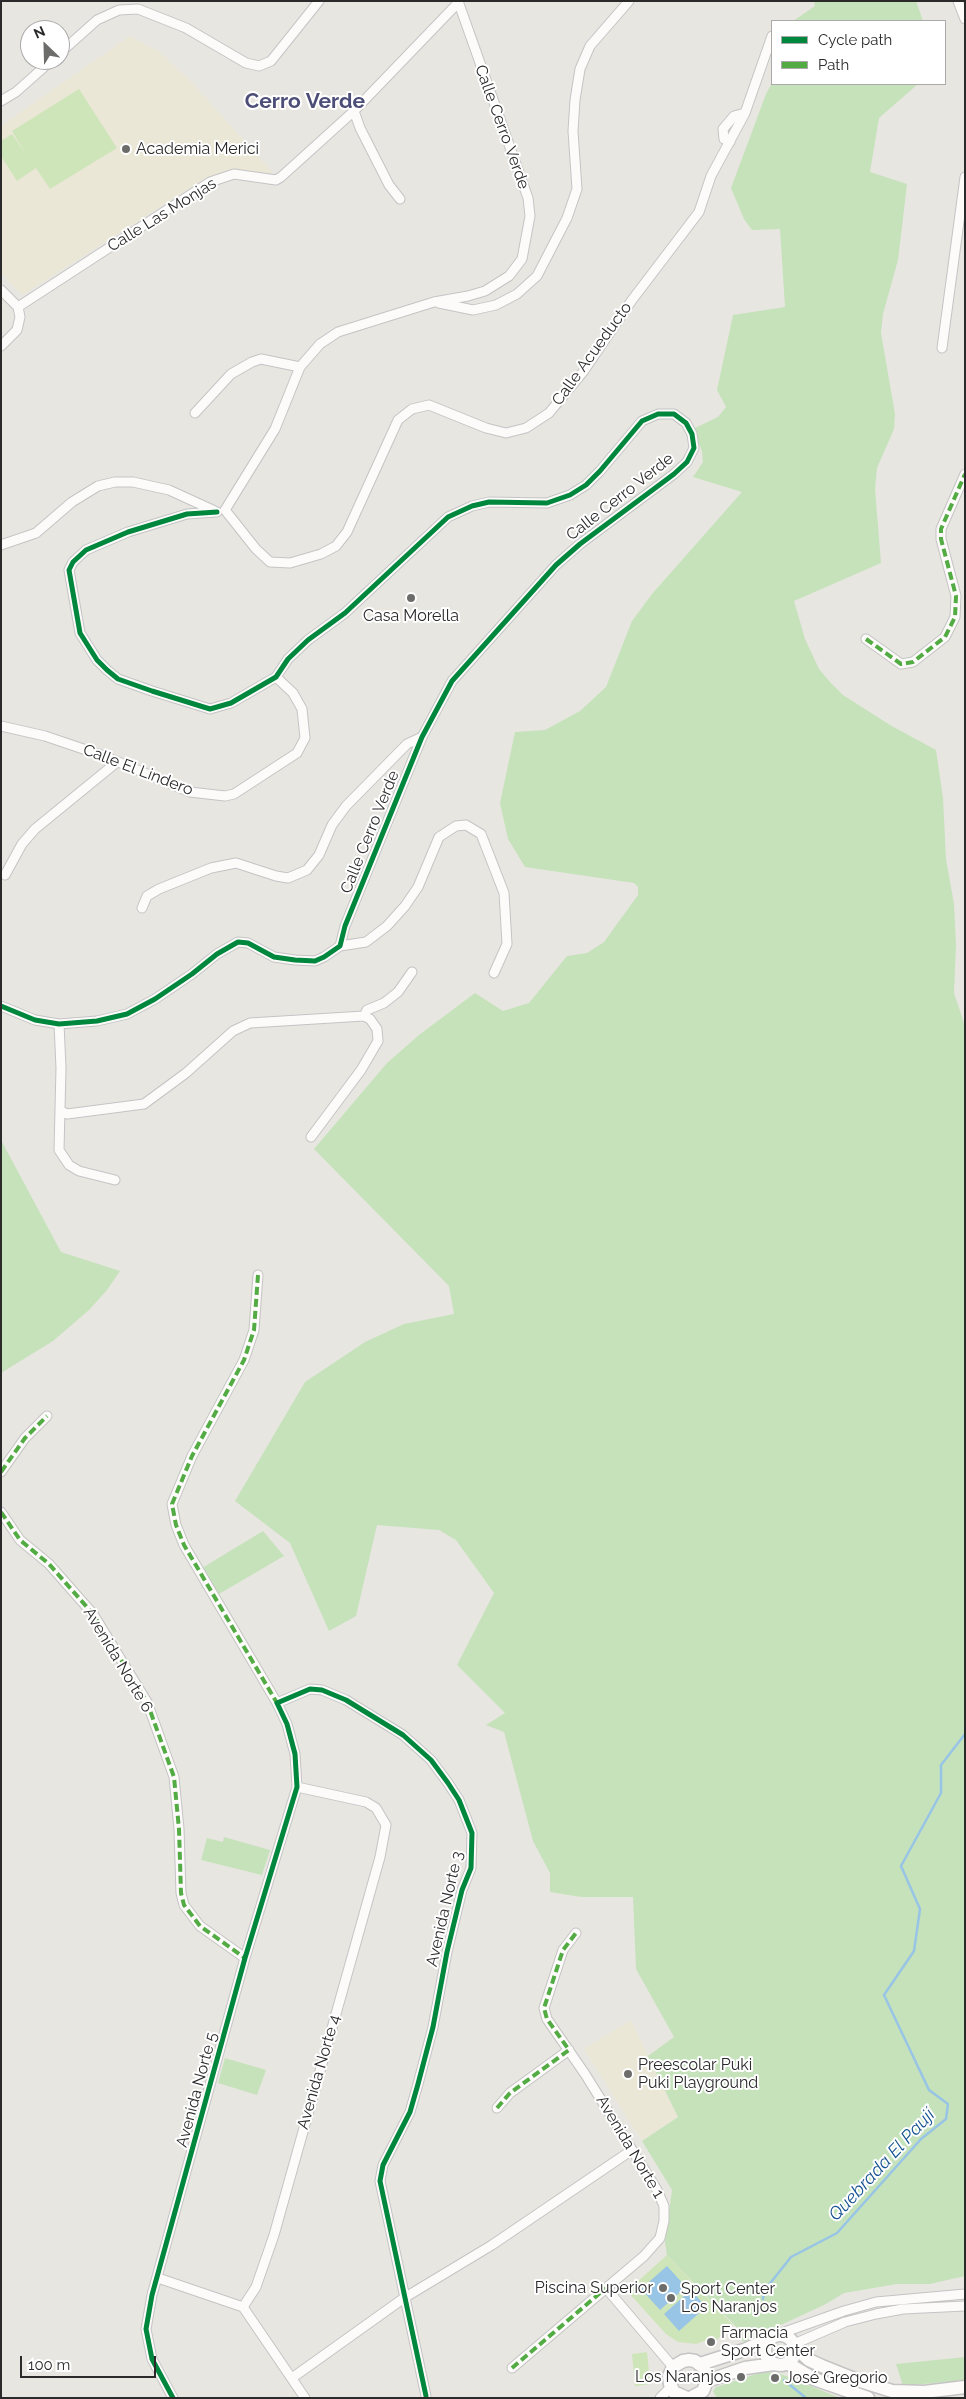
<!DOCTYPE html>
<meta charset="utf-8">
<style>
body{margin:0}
#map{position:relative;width:966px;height:2399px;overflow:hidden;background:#e8e6e0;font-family:Raleway,sans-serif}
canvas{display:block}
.frame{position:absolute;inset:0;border:2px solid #2a2a2a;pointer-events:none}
.legend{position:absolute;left:771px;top:20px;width:175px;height:65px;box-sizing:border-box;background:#fff;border:1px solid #aaa;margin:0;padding:6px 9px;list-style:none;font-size:15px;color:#2a2a2a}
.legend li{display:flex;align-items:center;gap:10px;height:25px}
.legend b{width:25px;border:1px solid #aaa}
.north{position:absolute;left:20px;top:20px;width:50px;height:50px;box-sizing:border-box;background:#fff;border:1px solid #aaa;border-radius:50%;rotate:336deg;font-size:14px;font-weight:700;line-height:20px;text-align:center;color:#2a2a2a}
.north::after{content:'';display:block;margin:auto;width:18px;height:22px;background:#6c6c6a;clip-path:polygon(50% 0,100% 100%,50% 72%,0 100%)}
.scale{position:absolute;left:20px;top:2356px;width:136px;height:22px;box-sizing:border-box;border:2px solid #2a2a2a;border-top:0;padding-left:6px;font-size:15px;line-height:18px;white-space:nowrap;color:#2a2a2a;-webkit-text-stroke:4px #fff;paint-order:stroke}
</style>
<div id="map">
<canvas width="966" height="2399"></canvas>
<div class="frame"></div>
<ul class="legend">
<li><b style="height:6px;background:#00873e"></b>Cycle path</li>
<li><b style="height:6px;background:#53ab44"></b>Path</li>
</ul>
<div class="north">N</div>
<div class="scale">100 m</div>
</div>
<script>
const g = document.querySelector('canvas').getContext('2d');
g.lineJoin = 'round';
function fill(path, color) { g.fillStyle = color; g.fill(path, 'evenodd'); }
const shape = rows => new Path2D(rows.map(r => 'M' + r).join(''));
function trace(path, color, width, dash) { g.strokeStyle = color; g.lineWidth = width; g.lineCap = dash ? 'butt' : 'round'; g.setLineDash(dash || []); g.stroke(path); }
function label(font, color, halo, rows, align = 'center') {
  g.font = font + ' Raleway,sans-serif'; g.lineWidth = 4; g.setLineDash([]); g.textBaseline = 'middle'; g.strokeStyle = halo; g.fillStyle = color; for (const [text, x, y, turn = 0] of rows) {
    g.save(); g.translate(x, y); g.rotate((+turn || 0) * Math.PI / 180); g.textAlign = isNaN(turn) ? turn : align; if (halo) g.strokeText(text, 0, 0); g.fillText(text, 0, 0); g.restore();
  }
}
fill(shape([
 [130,36,161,53,193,84,273,173,205,178,22,295,1,273,1,126],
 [631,2020,678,2117,642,2141,584,2049]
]), '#eae7d6');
fill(shape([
 [814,1,916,1,923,21,793,21,815,6],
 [772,83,918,84,879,118,870,172,907,184,898,260,883,314,881,333,895,414,894,429,877,468,875,489,881,563,794,601,805,639,819,669,830,682,843,695,890,725,936,750,943,798,946,859,954,904,956,945,954,993,965,1026,965,2276,930,2284,897,2284,844,2293,824,2305,744,2342,740,2339,743,2334,667,2255,665,2242,672,2190,642,2141,678,2117,648,2056,674,2037,636,1969,633,1897,581,1897,550,1892,550,1873,533,1841,504,1732,486,1725,505,1713,457,1665,494,1593,456,1540,439,1530,377,1525,356,1616,329,1631,290,1543,235,1501,305,1382,365,1342,404,1324,454,1314,449,1286,314,1149,387,1063,419,1035,475,993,503,1011,529,1003,567,956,587,953,604,942,638,895,638,887,634,883,525,867,508,839,500,803,515,732,545,730,580,711,606,687,632,621,652,594,742,492,693,477,703,462,702,451,693,429,718,417,726,407,717,390,733,315,785,307,780,229,752,230,744,219,731,188,766,94],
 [1,1140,61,1252,120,1271,107,1290,89,1310,53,1341,1,1373],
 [263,1531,284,1556,219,1594,202,1568],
 [224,1837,270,1850,262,1875,201,1860,207,1838,223,1842],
 [225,2058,266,2070,257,2095,218,2083],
 [965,2357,965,2380,903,2386,896,2364],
 [762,2372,777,2373,789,2377,840,2398,717,2398,715,2395,713,2391,716,2387]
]), '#c5e2bb');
fill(shape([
 [79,89,117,148,50,189,36,168,17,181,1,156,1,141,12,134,25,153,12,131],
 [667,2255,733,2325,711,2345,707,2340,696,2344,678,2342,666,2334,627,2291],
 [647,2352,650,2384,635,2386,632,2354]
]), '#cee5b9');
fill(shape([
 [667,2266,686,2287,660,2310,641,2289],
 [691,2290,706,2307,679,2331,664,2314]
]), '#98c4e5');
trace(shape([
 [763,2299,764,2291,791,2257,837,2233,921,2139,946,2119,948,2104,929,2090,884,1995,914,1951,920,1909,901,1866,941,1793,941,1765,965,1734],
 [784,2380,806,2398]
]), '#98c4e5', 2.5);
const street = shape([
 [958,1,965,19],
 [60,53,97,20,119,10,138,9,186,28,246,63,259,66,271,61,319,1],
 [1,101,16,92,52,60],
 [354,111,360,128,389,185,400,199],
 [730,142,724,139,723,129,734,116,745,113],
 [1,290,18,307,20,317,17,330,1,346],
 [439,303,473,310,496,305,517,294,537,276,567,218,577,189,573,131,575,100,580,69,590,46,629,1],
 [18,307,210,182,234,174,276,180,281,177,354,111,458,3],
 [942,348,965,177],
 [195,413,231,374,252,362,261,359,300,367],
 [225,510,256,549,270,562,290,563,321,554,336,546,347,532,398,420,412,409,429,405,486,428,506,433,526,428,549,413,583,372,632,300,699,212,711,176,745,113,772,36],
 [225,510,275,429,300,367,320,344,338,332,434,302,468,296,485,291,509,276,522,259,530,216,528,198,458,1],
 [1,545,36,533,72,502,98,486,115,482,133,482,169,490,215,511],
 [866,639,901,664,913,662,945,637,955,617,956,596,941,539,941,529,965,474],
 [1,726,45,736,104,756,190,792,225,796,234,794,297,753,305,738,302,709,293,693,276,677],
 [5,875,22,844,35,829,117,762],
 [142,908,147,896,159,889,211,868,236,863,276,876,288,878,307,870,319,855,332,825,346,806,407,744,422,737],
 [340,946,366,942,387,926,405,906,418,887,439,837,456,826,466,825,481,834,504,893,507,944,494,973],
 [1,1006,35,1020,59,1024,97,1021,127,1014,155,999,192,974,217,954,238,942,248,943,274,957,295,960,315,961,324,957,340,946,345,926,422,737,452,681,556,565,580,544,674,474,687,462,694,448,692,434,686,423,674,414,658,414,642,421,600,471,586,485,570,495,547,503,489,502,472,506,448,517,345,613,308,640,288,659,276,677,231,703,210,709,152,691,118,679,107,670,97,660,80,633,69,570,73,562,86,550,128,532,187,514,217,512],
 [364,1016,367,1010,384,1003,398,992,412,972],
 [59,1024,61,1068,59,1150,69,1165,79,1171,115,1180],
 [61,1111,67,1114,144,1104,186,1073,233,1031,250,1023,364,1016,370,1019,377,1029,378,1041,361,1070,311,1137],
 [258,1275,254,1330,244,1360,192,1456,172,1504,176,1525,184,1545,277,1703],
 [1,1472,25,1438,47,1416],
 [1,1512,20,1540,49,1564,93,1614,147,1702,174,1777,179,1829,181,1893,184,1905,200,1926,245,1958],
 [297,1787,366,1802,376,1808,386,1825,380,1857,274,2235,256,2287,243,2307,305,2398],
 [497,2108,510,2093,569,2050],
 [158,2278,243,2307],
 [606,2288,673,2367],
 [779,2334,844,2311,876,2302,965,2294],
 [794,2344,845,2322,876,2314,903,2309,965,2306],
 [512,2368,644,2256,660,2238,664,2221,664,2206,657,2190,585,2074,547,2019,544,2008,563,1950,576,1933],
 [292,2378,404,2298,492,2245,632,2150],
 [173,2398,152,2359,146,2329,152,2295,245,1958,297,1787,295,1754,287,1724,277,1703,310,1689,322,1690,346,1700,403,1735,431,1760,448,1783,459,1800,472,1833,471,1868,462,1890,447,1952,433,2027,418,2084,410,2112,383,2165,380,2181,426,2396],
 [660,2398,671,2387]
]);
const secondary = shape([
 '765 2350a15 15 0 1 1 30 0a15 15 0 1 1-30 0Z',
 [795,2347,809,2360,822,2366,857,2380,892,2391,924,2392,965,2387],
 [787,2363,814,2379,868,2398],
 [700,2364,744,2350,769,2339],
 [707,2381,745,2368,774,2364],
 [687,2398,674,2392,670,2384,669,2376,673,2367,683,2361,689,2360,695,2361,704,2368,707,2381,703,2391,690,2398]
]);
trace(street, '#c5c4c5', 11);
trace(secondary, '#c5c4c5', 15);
trace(street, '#fcfbfa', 9);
trace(secondary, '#fcfbfa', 12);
trace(shape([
 [866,639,901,664,913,662,945,637,955,617,956,596,941,539,941,529,965,474],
 [258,1275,254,1330,244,1360,192,1456,172,1504,176,1525,184,1545,277,1703],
 [1,1472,25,1438,47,1416],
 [1,1512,20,1540,49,1564,93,1614,147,1702,174,1777,179,1829,181,1893,184,1905,200,1926,245,1958],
 [497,2108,510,2093,569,2050,547,2019,544,2008,563,1950,576,1933],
 [512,2368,606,2288]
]), '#53ab44', 4, [8, 4]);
trace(shape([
 [1,1006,35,1020,59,1024,97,1021,127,1014,155,999,192,974,217,954,238,942,248,943,274,957,295,960,315,961,324,957,340,946,345,926,422,737,452,681,556,565,580,544,674,474,687,462,694,448,692,434,686,423,674,414,658,414,642,421,600,471,586,485,570,495,547,503,489,502,472,506,448,517,345,613,308,640,288,659,276,677,231,703,210,709,152,691,118,679,107,670,97,660,80,633,69,570,73,562,86,550,128,532,187,514,217,512],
 [173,2398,152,2359,146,2329,152,2295,245,1958,297,1787,295,1754,287,1724,277,1703,310,1689,322,1690,346,1700,403,1735,431,1760,448,1783,459,1800,472,1833,471,1868,462,1890,447,1952,433,2027,418,2084,410,2112,383,2165,380,2181,426,2396]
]), '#00873e', 5);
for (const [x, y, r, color] of [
 [126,149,5,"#6c6c6a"],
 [411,598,5,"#6c6c6a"],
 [628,2074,5,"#6c6c6a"],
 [663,2288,5,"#6c6c6a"],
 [671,2298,5,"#6c6c6a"],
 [711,2342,5,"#6c6c6a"],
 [741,2377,5,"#6c6c6a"],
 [775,2378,5,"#6c6c6a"]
]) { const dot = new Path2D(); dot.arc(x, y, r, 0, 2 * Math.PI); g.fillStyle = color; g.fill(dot); trace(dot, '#fff', 2); }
label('16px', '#2a2a2a', '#fff', [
 ["Calle Cerro Verde",502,127,70],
 ["Calle Las Monjas",162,215,-32],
 ["Calle Acueducto",592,354,-54],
 ["Calle Cerro Verde",620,497,-38],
 ["Calle El Lindero",138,770,21],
 ["Calle Cerro Verde",370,832,-68],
 ["Avenida Norte 6",118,1660,59],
 ["Avenida Norte 3",445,1909,-77],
 ["Avenida Norte 4",319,2072,-74],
 ["Avenida Norte 5",197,2090,-75],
 ["Avenida Norte 1",630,2147,59]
]);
label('16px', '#2a2a2a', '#fff', [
 ["Academia Merici",136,149],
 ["Casa Morella",411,616,"center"],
 ["Preescolar Puki",638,2065],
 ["Puki Playground",638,2083],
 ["Piscina Superior",653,2288,"right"],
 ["Sport Center",681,2289],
 ["Los Naranjos",681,2307],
 ["Farmacia",721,2333],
 ["Sport Center",721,2351],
 ["Los Naranjos",731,2377,"right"],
 ["José Gregorio",785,2378]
], 'left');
label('italic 18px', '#165292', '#fff', [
 ["Quebrada El Paují",882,2165,-47]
]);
label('bold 21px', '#4d4e78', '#fff', [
 ["Cerro Verde",305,102]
]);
</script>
